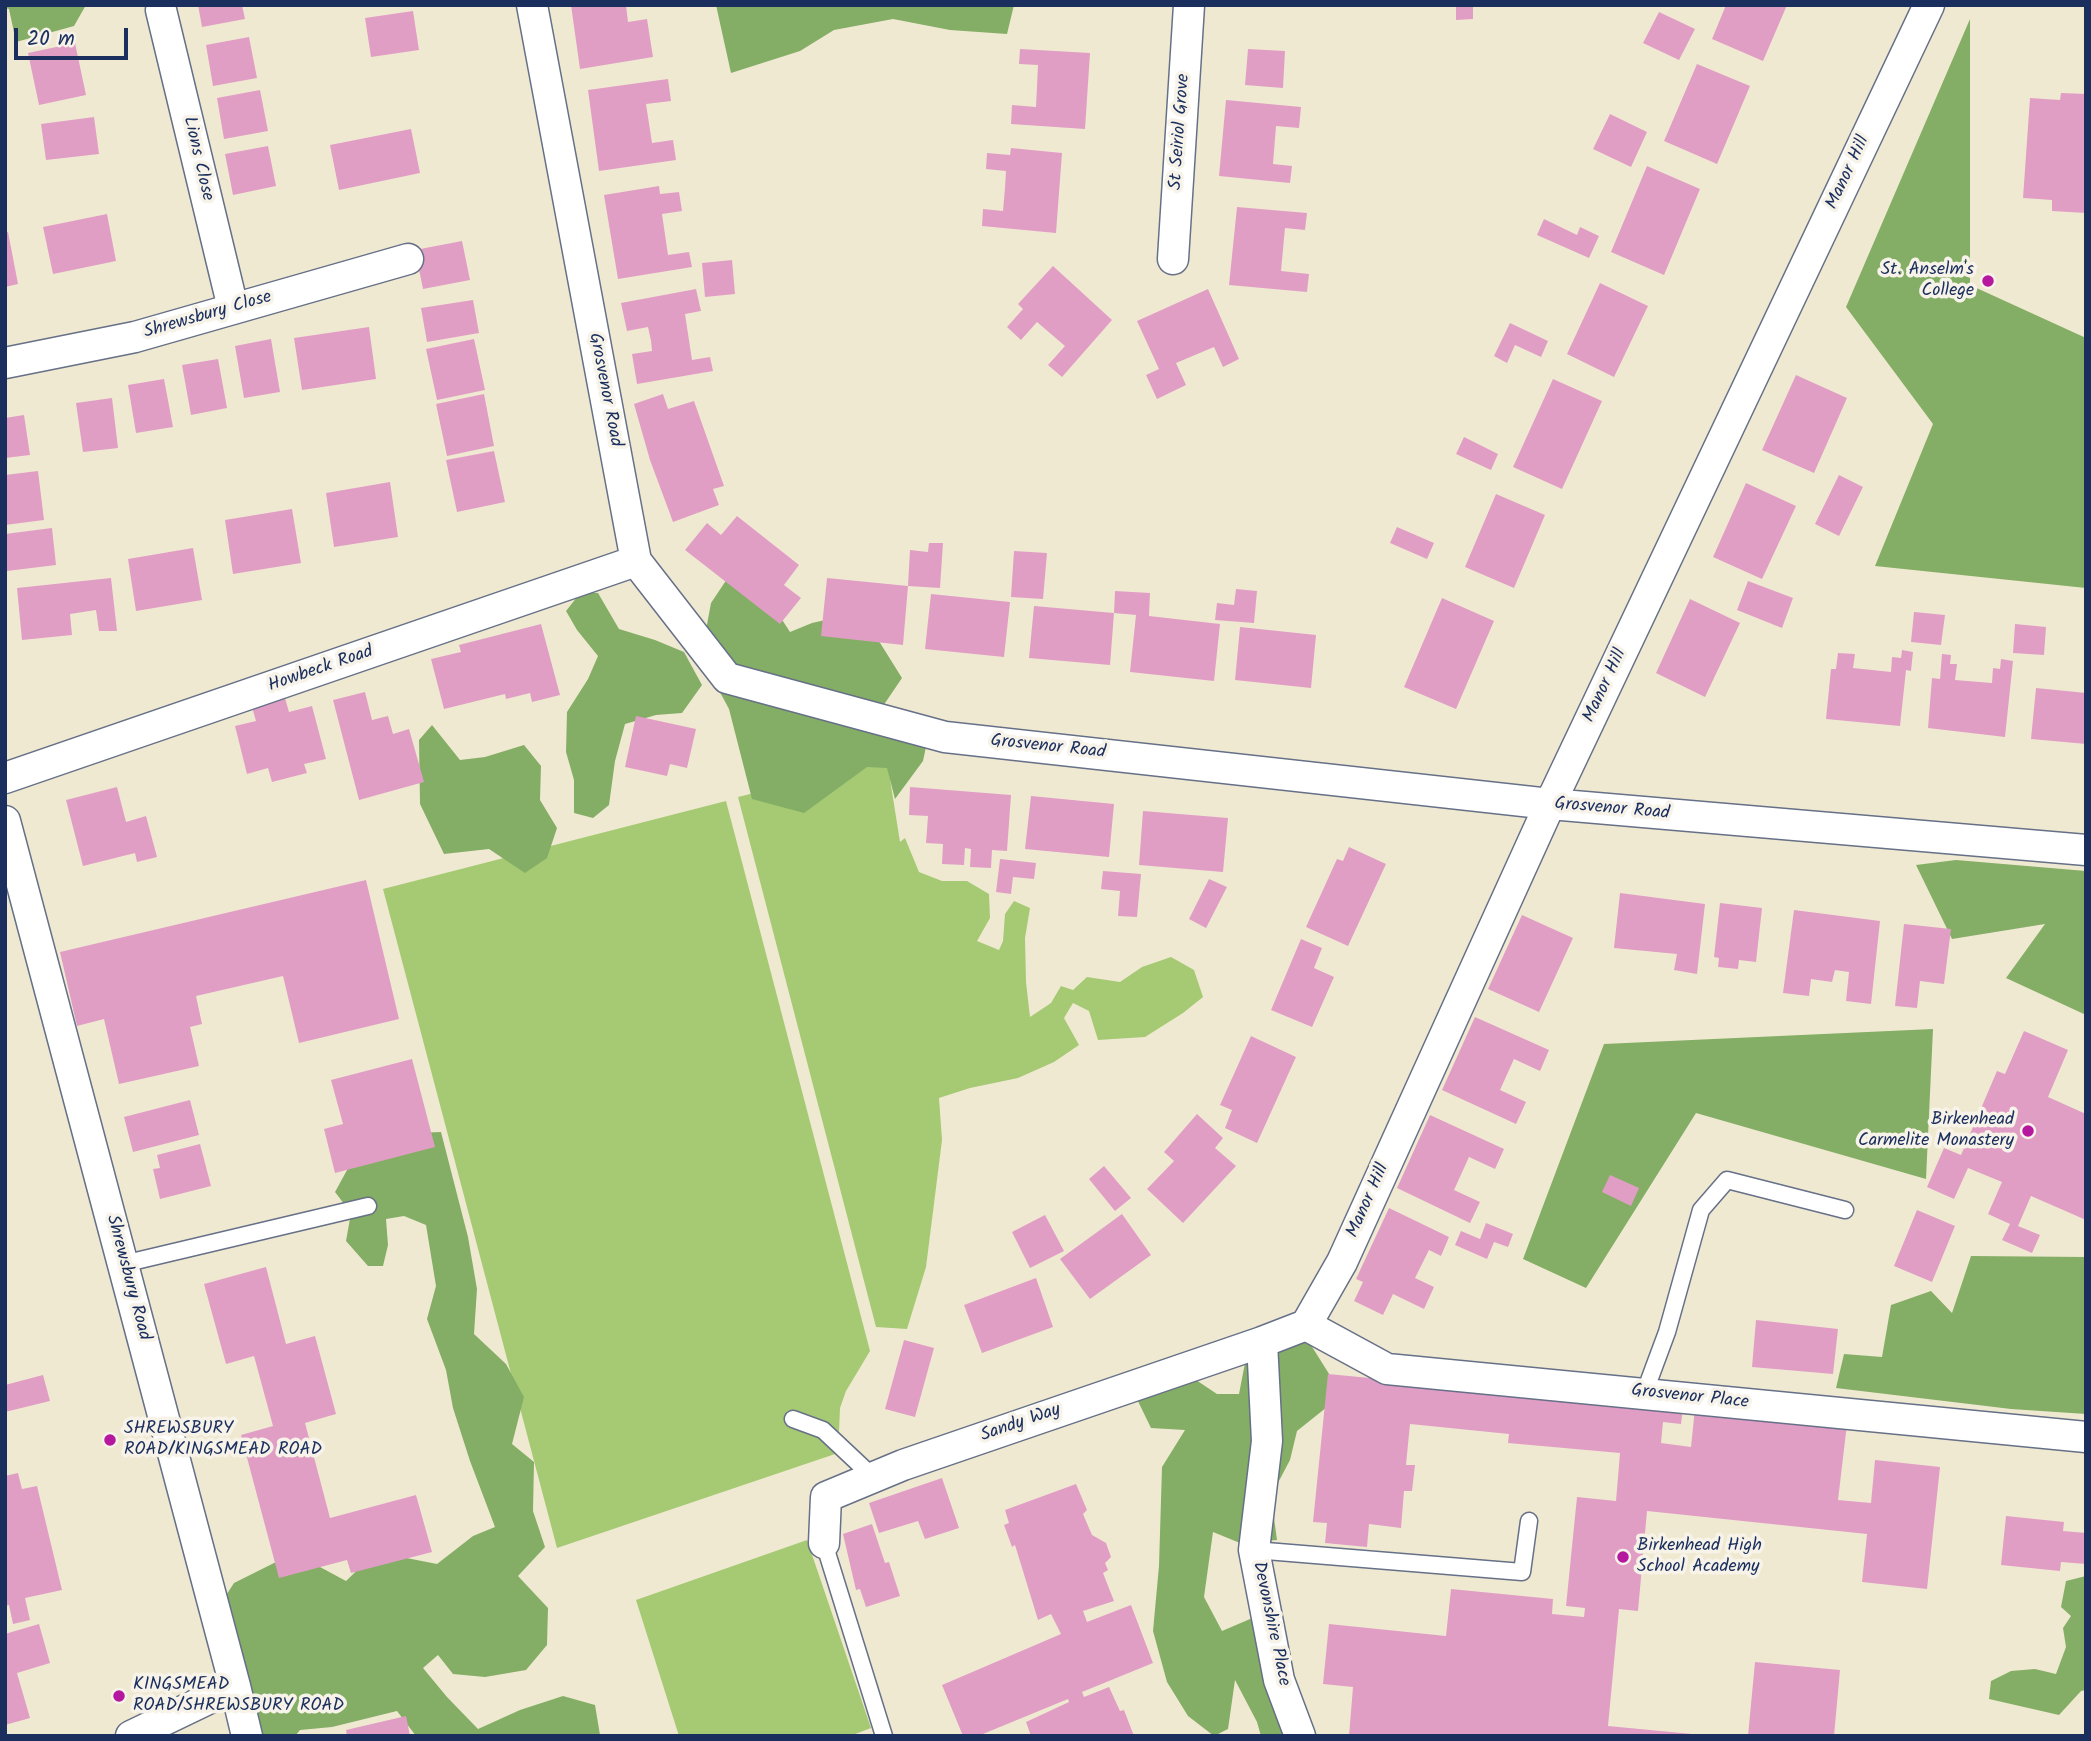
<!DOCTYPE html>
<style>
body{margin:0}
#map{position:relative;width:2091px;height:1741px;overflow:hidden;background:#f0e9d2;font-family:Kalam,sans-serif}
canvas{display:block}
.frame{position:absolute;inset:0;border:7px solid #1b2f5e;pointer-events:none}
.scale{position:absolute;left:14px;top:28px;width:114px;height:32px;box-sizing:border-box;border:4px solid #1b2f5e;border-top:0;padding-left:9px;font-size:21px;line-height:24px;white-space:nowrap;color:#1b2f5e;-webkit-text-stroke:5px #f7f3e8;paint-order:stroke}
</style>
<div id="map">
<canvas width="2091" height="1741"></canvas>
<div class="frame"></div>
<div class="scale">20 m</div>
</div>
<script>
const g = document.querySelector('canvas').getContext('2d');
g.lineJoin = 'round';
function fill(path, color) { g.fillStyle = color; g.fill(path, 'evenodd'); }
const shape = rows => new Path2D(rows.map(r => 'M' + r).join(''));
function trace(path, color, width, dash) { g.strokeStyle = color; g.lineWidth = width; g.lineCap = dash ? 'butt' : 'round'; g.setLineDash(dash || []); g.stroke(path); }
function label(font, color, halo, rows, align = 'center') {
  g.font = font + ' Kalam,sans-serif'; g.lineWidth = 7; g.setLineDash([]); g.textBaseline = 'middle'; g.strokeStyle = halo; g.fillStyle = color; for (const [text, x, y, turn = 0] of rows) {
    g.save(); g.translate(x, y); g.rotate((+turn || 0) * Math.PI / 180); g.textAlign = isNaN(turn) ? turn : align; if (halo) g.strokeText(text, 0, 0); g.fillText(text, 0, 0); g.restore();
  }
}
fill(shape([
 [887,760,900,842,905,838,919,872,942,881,967,881,989,894,990,918,977,941,999,950,1003,941,1005,914,1014,901,1030,908,1025,938,1026,982,1030,1017,1051,1003,1061,986,1073,990,1087,977,1120,982,1142,967,1171,957,1194,970,1203,997,1183,1013,1145,1037,1098,1040,1089,1011,1073,1003,1064,1018,1079,1045,1054,1062,1018,1078,970,1088,939,1098,942,1140,926,1267,907,1329,876,1327,738,797],
 [726,801,870,1351,846,1391,840,1408,839,1432,844,1451,557,1548,383,889],
 [807,1540,871,1728,850,1736,679,1736,636,1600]
]), '#a5ca73');
fill(shape([
 [5,5,86,5,74,26,16,42,9,9,5,8],
 [716,5,1014,5,1007,34,950,30,893,19,834,30,800,51,731,73],
 [1970,19,1970,285,2086,338,2086,588,1875,566,1933,424,1846,307],
 [729,576,761,587,790,632,812,623,843,616,877,638,902,678,881,709,904,719,926,747,923,761,895,799,887,768,867,767,804,813,752,799,729,709,701,657,711,603],
 [581,592,598,593,619,629,655,640,684,652,702,685,682,713,656,715,625,724,615,761,609,805,593,818,574,813,574,780,566,752,567,712,588,679,598,656,577,630,566,611],
 [432,725,460,760,485,757,524,745,541,766,540,800,557,828,547,858,525,873,489,849,444,854,420,804,419,740],
 [1956,860,2086,871,2086,1015,2006,978,2045,924,1952,939,1916,865],
 [1933,1029,1926,1179,1696,1113,1586,1288,1523,1259,1604,1044],
 [441,1132,468,1237,477,1289,474,1334,506,1364,524,1397,512,1444,534,1462,533,1511,545,1547,518,1576,548,1608,547,1645,526,1670,485,1677,453,1674,438,1655,423,1668,447,1697,478,1729,520,1710,563,1696,595,1705,600,1735,416,1736,397,1711,332,1727,300,1730,295,1736,233,1736,208,1623,234,1583,294,1553,346,1581,376,1552,437,1564,473,1536,495,1527,470,1461,453,1408,446,1370,427,1319,436,1286,426,1225,404,1216,386,1219,388,1245,383,1266,368,1266,346,1241,351,1213,335,1192,352,1161,413,1133],
 [1971,1256,2086,1257,2086,1414,2011,1409,1836,1388,1844,1354,1882,1357,1891,1305,1931,1291,1952,1313],
 [1272,1335,1309,1342,1331,1377,1332,1403,1297,1431,1290,1460,1271,1496,1277,1540,1240,1543,1213,1532,1204,1597,1222,1631,1250,1619,1277,1626,1298,1699,1315,1736,1261,1736,1257,1722,1235,1680,1228,1729,1214,1736,1188,1716,1167,1682,1153,1631,1159,1566,1162,1467,1185,1430,1151,1428,1134,1393,1187,1374,1217,1394,1239,1394,1245,1363],
 [2086,1576,2086,1690,2081,1691,2059,1715,1989,1699,1991,1681,2011,1671,2035,1669,2056,1674,2066,1647,2063,1628,2071,1616,2061,1607,2066,1581]
]), '#84ae65');
fill(shape([
 [198,5,242,5,245,19,202,27],
 [571,5,626,5,628,22,647,19,653,57,580,69],
 [1456,5,1473,5,1473,19,1456,20],
 [1726,5,1787,5,1763,61,1712,39],
 [413,11,419,50,371,57,365,18],
 [1659,12,1695,29,1679,60,1643,43],
 [249,37,257,78,213,86,206,45],
 [75,43,86,95,39,105,28,53],
 [1020,49,1090,53,1085,129,1011,124,1012,105,1036,107,1038,65,1019,64],
 [1248,49,1285,51,1283,88,1245,85],
 [1697,64,1750,86,1717,164,1664,141],
 [668,79,671,101,646,104,652,143,673,140,676,160,599,171,588,90],
 [260,90,268,131,224,139,217,98],
 [2061,93,2086,94,2086,213,2052,211,2052,200,2023,198,2030,98,2060,100],
 [1226,100,1301,107,1299,128,1276,126,1273,164,1292,166,1290,183,1219,176],
 [1610,114,1647,132,1631,167,1593,149],
 [94,117,99,154,46,160,41,124],
 [411,129,420,173,339,190,330,145],
 [268,146,276,186,233,195,225,154],
 [1011,148,1062,153,1056,233,982,226,983,209,1003,211,1005,188,1006,171,986,169,987,153,1010,155],
 [1647,166,1700,189,1664,275,1611,252],
 [659,186,660,194,679,192,682,211,662,214,668,255,689,252,692,267,618,279,604,195],
 [1237,207,1307,213,1305,230,1285,228,1281,271,1309,274,1307,292,1229,285],
 [107,214,116,261,53,274,43,227],
 [1544,219,1577,235,1580,227,1599,236,1589,258,1537,235],
 [8,232,18,284,5,287,5,233],
 [462,241,470,280,423,289,415,250],
 [732,260,735,294,705,297,702,263],
 [1053,266,1112,320,1062,377,1048,365,1065,346,1037,322,1021,340,1007,327,1023,309,1018,304],
 [1600,283,1648,306,1614,377,1567,354],
 [696,289,701,311,685,314,692,360,710,357,713,371,637,384,632,354,652,351,651,341,648,327,627,331,621,303],
 [1208,289,1239,359,1223,367,1214,347,1176,363,1186,385,1157,399,1146,375,1159,369,1137,321],
 [473,300,479,333,427,342,421,308],
 [1510,323,1548,341,1541,357,1515,345,1507,363,1494,356],
 [369,327,376,379,302,390,294,338],
 [271,339,280,392,244,398,235,346],
 [474,339,485,390,437,400,426,349],
 [218,359,227,408,191,415,182,365],
 [1796,375,1847,398,1814,473,1762,450],
 [164,379,173,427,136,433,128,385],
 [1553,379,1602,401,1562,489,1513,467],
 [484,394,494,446,447,456,436,404],
 [663,394,668,409,694,401,724,486,713,489,719,505,673,522,650,460,634,404],
 [112,398,118,448,83,452,76,403],
 [24,415,30,455,5,458,5,418],
 [1464,437,1498,454,1491,470,1456,454],
 [494,451,505,502,457,512,446,460],
 [38,471,44,520,5,525,5,475],
 [1839,475,1863,487,1839,536,1815,524],
 [390,482,398,537,334,547,326,493],
 [1746,483,1796,506,1762,579,1713,557],
 [1496,494,1545,515,1514,588,1465,567],
 [292,509,301,563,233,574,225,520],
 [737,516,799,565,784,585,801,598,780,624,685,550,707,523,721,535],
 [1397,527,1434,543,1427,559,1390,543],
 [52,528,56,565,7,571,5,534],
 [929,543,943,543,940,588,908,586,903,645,821,636,827,578,908,586,910,550,928,552],
 [193,548,202,600,136,611,128,559],
 [1014,551,1047,553,1043,599,1011,597],
 [111,578,117,631,99,631,96,610,70,614,72,635,22,640,17,588],
 [1748,581,1793,598,1782,628,1737,610],
 [1236,589,1257,591,1254,623,1215,620,1217,603,1234,605],
 [1115,591,1150,593,1149,616,1220,624,1214,681,1130,672,1136,615,1114,613],
 [931,594,1010,602,1004,657,925,649],
 [1442,598,1494,621,1456,709,1404,687],
 [1690,599,1740,623,1705,697,1656,673],
 [1034,606,1114,613,1110,665,1029,658],
 [1914,612,1945,615,1941,645,1911,642],
 [541,624,560,695,532,702,530,693,506,699,505,694,444,709,431,659,461,652,459,645],
 [2015,624,2046,627,2044,655,2013,653],
 [1240,627,1316,635,1311,688,1235,680],
 [1902,650,1913,652,1911,671,1906,670,1900,726,1826,719,1831,669,1836,669,1838,653,1855,654,1853,668,1891,672,1892,657,1901,658],
 [1942,654,1951,655,1950,664,1957,664,1955,680,1992,683,1993,668,2000,669,2001,659,2013,661,2005,737,1928,728,1932,678,1940,679],
 [2036,688,2086,693,2086,744,2031,739],
 [365,692,372,720,388,716,393,734,409,729,424,782,359,800,333,700],
 [285,698,289,712,312,706,326,759,304,764,307,773,272,782,268,768,247,774,235,726,256,721,252,707],
 [636,716,696,729,687,768,670,764,667,776,625,767],
 [117,787,126,822,146,816,157,857,137,862,135,853,83,866,66,800],
 [910,787,1011,795,1007,851,992,850,991,868,970,867,971,849,965,848,964,865,942,864,943,844,926,843,928,816,909,815],
 [1031,796,1114,804,1109,857,1025,849],
 [1143,811,1228,818,1223,872,1139,865],
 [1349,847,1386,864,1348,946,1306,927,1337,859,1343,861],
 [1000,859,1036,863,1034,879,1013,877,1011,894,996,892],
 [1103,871,1141,874,1137,917,1118,916,1120,891,1101,889],
 [1209,879,1227,887,1206,928,1189,919],
 [366,880,399,1019,299,1043,283,976,196,996,202,1024,190,1027,199,1066,119,1084,104,1019,77,1026,60,952],
 [1620,893,1705,904,1697,974,1674,970,1677,954,1614,948],
 [1720,903,1762,908,1756,962,1739,960,1738,969,1718,967,1719,958,1714,957],
 [1794,910,1880,921,1871,1004,1846,1001,1849,972,1835,970,1832,982,1811,979,1809,996,1783,993],
 [1522,915,1573,938,1539,1012,1488,989],
 [1904,924,1951,929,1944,984,1920,981,1917,1008,1895,1006],
 [1301,939,1322,948,1314,968,1334,977,1312,1027,1271,1010],
 [1475,1017,1549,1050,1540,1071,1514,1059,1500,1090,1526,1102,1516,1124,1442,1090],
 [2024,1031,2068,1050,2048,1097,2086,1114,2086,1220,2031,1196,2018,1226,2040,1235,2032,1253,2002,1240,2010,1224,1988,1214,2002,1182,1968,1168,1954,1199,1927,1187,1944,1148,1961,1155,1997,1071,2005,1074],
 [1251,1036,1296,1057,1257,1143,1225,1128,1232,1110,1220,1105],
 [412,1059,435,1147,335,1173,324,1129,343,1124,331,1080],
 [190,1100,199,1135,133,1152,124,1117],
 [1197,1114,1223,1138,1215,1148,1236,1166,1183,1223,1147,1189,1174,1161,1164,1152],
 [1430,1115,1504,1149,1495,1169,1469,1157,1454,1190,1480,1202,1470,1223,1397,1188],
 [200,1144,211,1186,160,1199,153,1169,160,1168,157,1155],
 [1104,1166,1131,1198,1115,1211,1089,1179],
 [1610,1175,1639,1188,1631,1206,1602,1192],
 [1389,1208,1449,1237,1441,1256,1429,1250,1415,1278,1434,1287,1424,1309,1393,1294,1383,1315,1354,1301,1363,1282,1356,1279],
 [1917,1210,1955,1226,1932,1282,1894,1266],
 [1122,1214,1151,1255,1090,1299,1060,1259],
 [1045,1215,1064,1251,1030,1268,1012,1232],
 [1486,1223,1513,1234,1508,1247,1494,1242,1487,1259,1455,1245,1461,1231,1480,1239],
 [266,1267,286,1344,315,1336,336,1414,305,1423,330,1518,416,1495,432,1552,351,1573,347,1560,279,1578,241,1435,273,1426,254,1356,226,1364,204,1284],
 [1036,1278,1053,1327,982,1353,964,1305],
 [1756,1320,1838,1329,1833,1374,1752,1367],
 [904,1340,934,1348,915,1417,885,1409],
 [1328,1374,1683,1408,1681,1424,1663,1422,1661,1443,1691,1447,1695,1408,1847,1424,1838,1500,1871,1503,1875,1460,1940,1467,1927,1589,1862,1582,1867,1534,1647,1511,1638,1611,1619,1609,1608,1726,1692,1734,1692,1736,1349,1736,1353,1687,1323,1684,1329,1624,1446,1636,1451,1589,1553,1599,1552,1614,1584,1617,1585,1608,1566,1606,1577,1497,1616,1501,1620,1453,1508,1443,1509,1434,1410,1424,1406,1465,1415,1465,1412,1491,1404,1491,1401,1528,1369,1524,1367,1547,1325,1543,1327,1523,1313,1522],
 [43,1375,50,1401,5,1412,5,1385],
 [18,1473,22,1489,37,1486,62,1590,25,1598,30,1620,13,1624,9,1605,5,1606,5,1476],
 [942,1478,959,1528,925,1539,918,1521,879,1533,869,1503],
 [1076,1484,1087,1510,1083,1514,1092,1535,1106,1543,1111,1557,1105,1563,1108,1570,1103,1573,1114,1601,1083,1611,1087,1622,1131,1605,1153,1663,1082,1692,1084,1697,1109,1687,1120,1711,1124,1710,1134,1736,1031,1736,1026,1722,1069,1702,1068,1699,978,1736,963,1736,942,1685,1061,1634,1051,1614,1038,1620,1015,1545,1012,1547,1004,1525,1009,1523,1005,1510],
 [2006,1516,2064,1522,2063,1531,2086,1533,2086,1564,2061,1562,2060,1571,2001,1565],
 [872,1524,885,1563,889,1562,900,1596,866,1607,860,1589,856,1590,843,1534],
 [39,1624,50,1663,17,1673,30,1718,5,1725,5,1634],
 [1755,1662,1840,1670,1834,1736,1748,1736],
 [406,1716,410,1736,347,1736,346,1730]
]), '#e19ec5');
const lane = shape([
 [123,1264,368,1206],
 [1644,1394,1667,1332,1701,1210,1727,1180,1845,1210],
 [793,1419,823,1430,873,1477],
 [824,1543,884,1736],
 [1254,1550,1522,1572,1529,1521]
]);
const street = shape([
 [532,5,636,561,727,678,945,737,1550,804,2086,850],
 [161,10,233,308],
 [1173,259,1189,5],
 [5,363,135,337,408,259],
 [5,778,636,561],
 [5,821,235,1686,247,1736],
 [1306,1325,1387,1369,2086,1437],
 [1262,1342,1267,1441,1254,1550,1279,1680,1300,1736],
 [824,1543,826,1497,903,1465,1262,1342,1306,1325,1342,1262,1550,804,1929,5],
 [131,1736,235,1686]
]);
trace(lane, '#667087', 19);
trace(street, '#667087', 33);
trace(lane, '#fff', 16);
trace(street, '#fff', 30);
for (const [x, y, r, color] of [
 [1988,281,7,"#b5179e"],
 [2028,1131,7,"#b5179e"],
 [110,1440,7,"#b5179e"],
 [1623,1557,7,"#b5179e"],
 [119,1696,7,"#b5179e"]
]) { const dot = new Path2D(); dot.arc(x, y, r, 0, 2 * Math.PI); g.fillStyle = color; g.fill(dot); trace(dot, '#f7f3e8', 2.5); }
label('18px', '#1b2f5e', '#f7f3e8', [
 ["St Seiriol Grove",1181,132,-86],
 ["Lions Close",197,159,77],
 ["Manor Hill",1849,173,-65],
 ["Shrewsbury Close",208,316,-16],
 ["Grosvenor Road",604,390,79],
 ["Howbeck Road",321,670,-19],
 ["Manor Hill",1606,686,-65],
 ["Grosvenor Road",1048,748,6],
 ["Grosvenor Road",1612,810,5],
 ["Manor Hill",1369,1201,-66],
 ["Shrewsbury Road",127,1278,75],
 ["Grosvenor Place",1690,1398,6],
 ["Sandy Way",1021,1424,-19],
 ["Devonshire Place",1270,1624,78]
]);
label('18px', '#1b2f5e', '#f7f3e8', [
 ["St. Anselm's",1974,271,"right"],
 ["College",1974,292,"right"],
 ["Birkenhead",2014,1121,"right"],
 ["Carmelite Monastery",2014,1142,"right"],
 ["SHREWSBURY",124,1430],
 ["ROAD/KINGSMEAD ROAD",124,1451],
 ["Birkenhead High",1637,1547],
 ["School Academy",1637,1568],
 ["KINGSMEAD",133,1686],
 ["ROAD/SHREWSBURY ROAD",133,1707]
], 'left');
</script>
